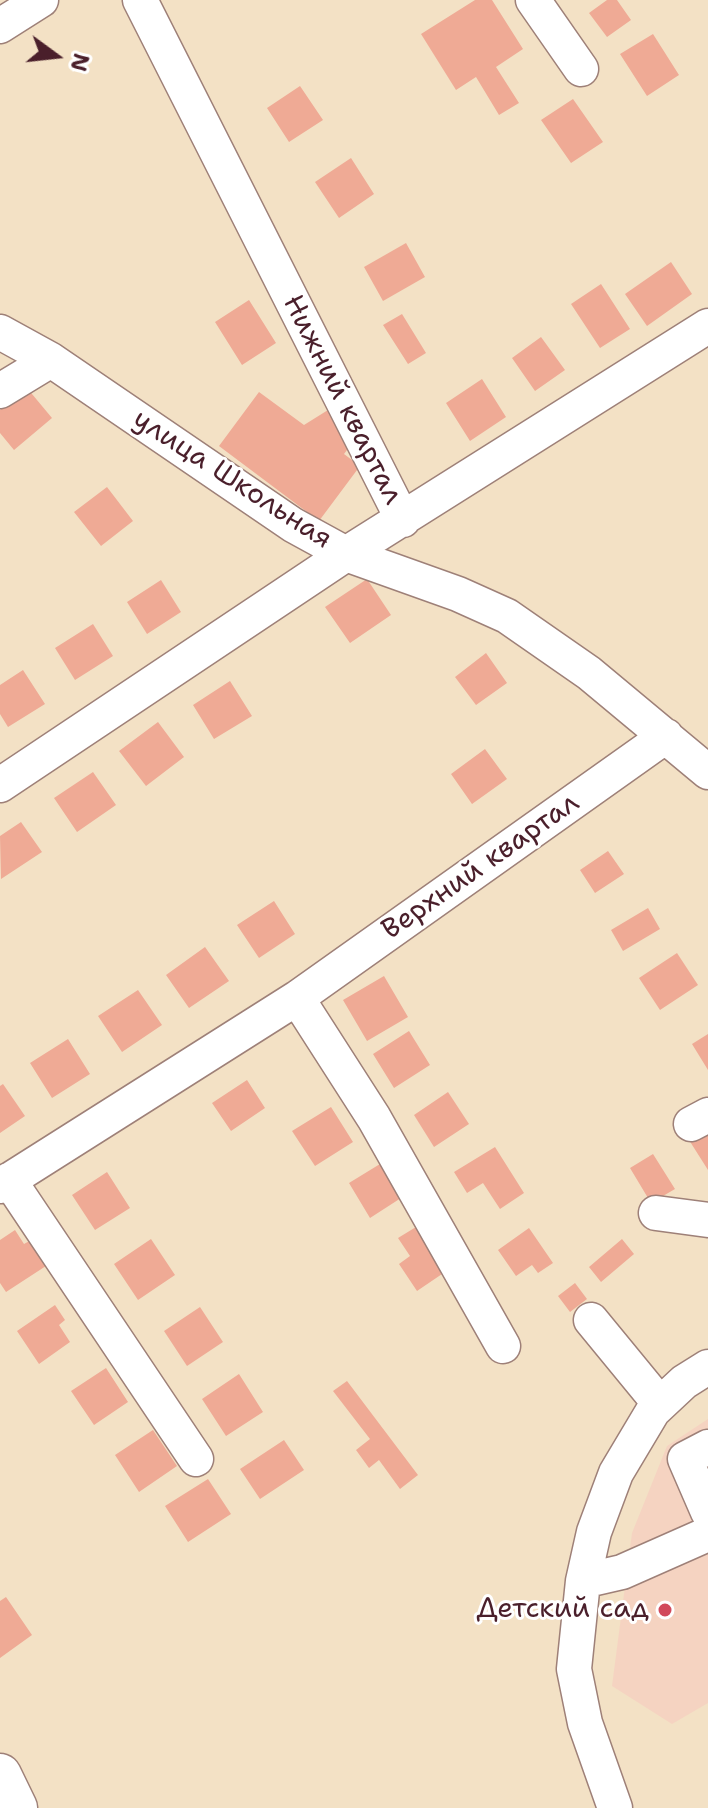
<!DOCTYPE html>
<meta charset="utf-8">
<style>
body{margin:0}
#map{position:relative;width:708px;height:1808px;overflow:hidden;background:#f3e1c5;font-family:"Shantell Sans",sans-serif}
canvas{display:block}
.north{position:absolute;left:16px;top:16px;width:80px;height:80px;-webkit-text-stroke:6px #fff;paint-order:stroke;rotate:105deg;font-size:22px;font-weight:700;line-height:32px;text-align:center;color:#4a1f2b}
.north::after{content:'';display:block;margin:auto;width:28px;height:36px;background:#4a1f2b;clip-path:polygon(50% 0,100% 100%,50% 72%,0 100%)}
</style>
<div id="map">
<canvas width="708" height="1808"></canvas>
<div class="north">N</div>
</div>
<script>
const g = document.querySelector('canvas').getContext('2d');
g.lineJoin = 'round';
function fill(path, color) { g.fillStyle = color; g.fill(path, 'evenodd'); }
const shape = rows => new Path2D(rows.map(r => 'M' + r).join(''));
function trace(path, color, width, dash) { g.strokeStyle = color; g.lineWidth = width; g.lineCap = dash ? 'butt' : 'round'; g.setLineDash(dash || []); g.stroke(path); }
function label(font, color, halo, rows, align = 'center') {
  g.font = font + ' "Shantell Sans",sans-serif'; g.lineWidth = 6; g.setLineDash([]); g.textBaseline = 'middle'; g.strokeStyle = halo; g.fillStyle = color; for (const [text, x, y, turn = 0] of rows) {
    g.save(); g.translate(x, y); g.rotate((+turn || 0) * Math.PI / 180); g.textAlign = isNaN(turn) ? turn : align; if (halo) g.strokeText(text, 0, 0); g.fillText(text, 0, 0); g.restore();
  }
}
fill(shape([
 [708,1419,708,1703,672,1724,612,1686,632,1533,667,1446]
]), '#f5d3c1');
fill(shape([
 [475,0,492,0,523,49,496,67,519,103,499,115,476,77,456,90,421,34],
 [607,0,617,0,631,20,607,37,589,13],
 [653,34,679,75,647,96,620,54],
 [300,86,323,120,289,142,267,108],
 [573,99,603,142,571,163,541,120],
 [351,158,374,194,339,218,315,182],
 [406,243,425,277,383,301,364,267],
 [671,262,692,294,647,326,625,294],
 [601,284,630,329,600,348,571,304],
 [249,300,276,343,242,365,215,322],
 [402,314,426,353,408,364,383,325],
 [541,337,565,370,535,391,512,358],
 [482,379,506,417,470,441,446,403],
 [27,388,52,418,14,450,0,433,0,410],
 [259,392,304,425,328,410,350,446,344,454,360,466,319,521,219,446],
 [107,487,133,521,101,546,74,512],
 [367,579,391,615,350,643,325,607],
 [161,580,181,612,147,634,127,602],
 [93,624,113,656,75,680,55,648],
 [486,653,507,683,476,705,455,677],
 [23,670,45,704,8,727,0,714,0,685],
 [230,681,252,716,214,739,193,705],
 [158,722,184,757,146,786,119,751],
 [485,749,507,779,472,804,451,774],
 [93,772,116,805,77,832,54,798],
 [21,822,42,852,1,879,0,836],
 [608,851,624,874,595,893,580,870],
 [274,901,295,934,259,958,237,925],
 [648,908,660,929,623,951,611,930],
 [205,947,229,981,189,1008,166,975],
 [677,953,698,985,660,1010,639,978],
 [384,976,408,1017,367,1041,343,1000],
 [138,990,162,1025,122,1052,98,1016],
 [409,1031,430,1065,394,1088,373,1054],
 [708,1034,708,1070,692,1044],
 [68,1039,90,1074,52,1098,30,1063],
 [247,1080,265,1108,231,1131,212,1103],
 [3,1084,25,1116,0,1133,0,1086],
 [448,1092,469,1124,434,1147,414,1115],
 [331,1107,353,1142,315,1166,292,1131],
 [708,1128,708,1170,689,1140],
 [495,1147,524,1193,500,1209,483,1183,467,1193,454,1172],
 [653,1154,675,1189,651,1203,630,1168],
 [380,1164,401,1198,370,1218,349,1183],
 [107,1172,130,1208,95,1230,72,1195],
 [416,1227,445,1272,417,1291,399,1264,410,1256,398,1238],
 [529,1228,553,1263,538,1273,532,1265,516,1276,498,1250],
 [15,1230,24,1244,33,1239,49,1264,6,1292,0,1283,0,1240],
 [151,1239,175,1275,138,1300,114,1264],
 [622,1239,634,1254,601,1282,589,1267],
 [575,1283,587,1299,570,1312,558,1296],
 [55,1305,65,1320,59,1325,70,1342,39,1364,17,1331],
 [200,1307,223,1342,187,1366,164,1331],
 [106,1368,128,1402,94,1425,71,1391],
 [239,1374,263,1412,226,1436,202,1399],
 [347,1381,418,1475,400,1489,379,1460,369,1468,356,1450,370,1439,333,1391],
 [153,1430,177,1466,139,1492,115,1455],
 [284,1440,304,1470,260,1499,240,1469],
 [208,1479,231,1514,188,1542,165,1506],
 [6,1597,32,1635,0,1658,0,1601]
]), '#efaa95');
const minor = shape([
 [140,0,403,520],
 [533,0,581,69],
 [0,26,41,0],
 [0,332,51,360,293,525,346,554,458,594,507,616,589,673,708,772],
 [0,391,51,360],
 [0,785,346,554,708,326],
 [297,998,374,1118,503,1346],
 [691,1124,708,1115],
 [9,1180,196,1459],
 [0,1186,297,998,666,736],
 [656,1213,708,1220],
 [591,1320,660,1404],
 [708,1447,685,1459,708,1512],
 [583,1581,622,1572,708,1534],
 [615,1808,585,1723,574,1669,583,1581,594,1532,616,1473,653,1411,684,1382,708,1367]
]);
const major = shape([
 [0,1775,16,1808]
]);
trace(minor, '#9e8078', 37);
trace(major, '#9e8078', 45);
trace(minor, '#fff', 34);
trace(major, '#fff', 42);
for (const [x, y, r, color] of [
 [665,1610,8,"#d1495b"]
]) { const dot = new Path2D(); dot.arc(x, y, r, 0, 2 * Math.PI); g.fillStyle = color; g.fill(dot); trace(dot, '#fff', 3); }
label('28px', '#4a1f2b', '#fff', [
 ["Нижний квартал",342,400,63],
 ["улица Школьная",232,480,33],
 ["Верхний квартал",481,867,-35]
]);
label('28px', '#4a1f2b', '#fff', [
 ["Детский сад",649,1610]
], 'right');
</script>
